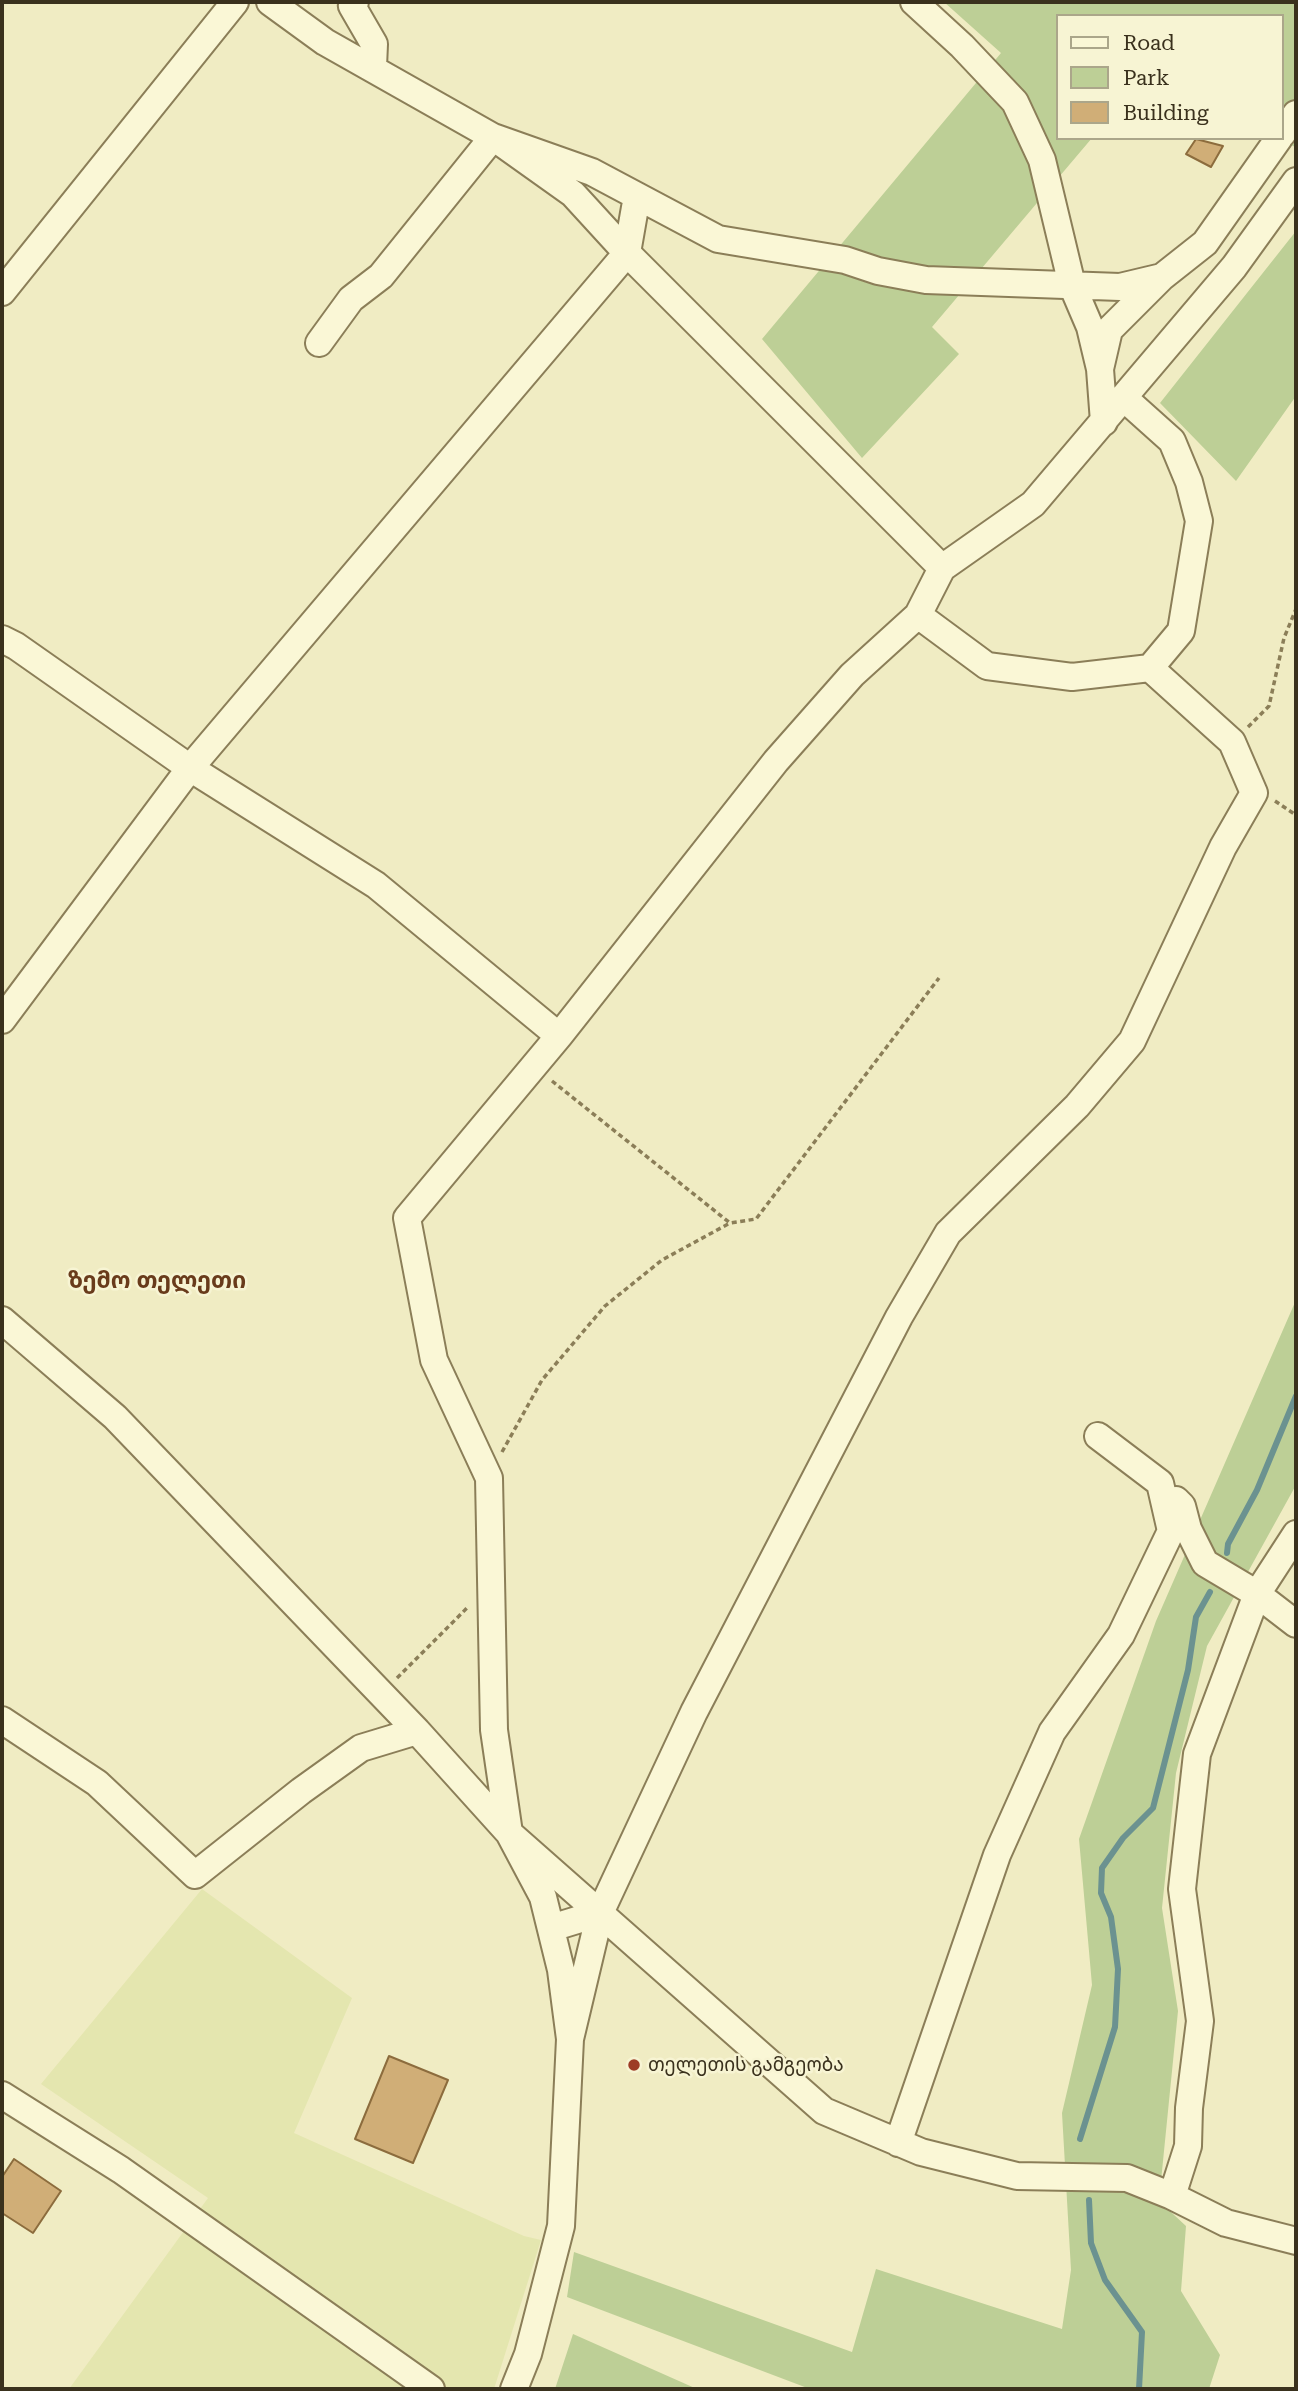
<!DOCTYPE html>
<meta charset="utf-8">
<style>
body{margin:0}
#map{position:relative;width:1298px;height:2391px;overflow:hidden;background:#f0ecc3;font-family:"Roboto Serif",serif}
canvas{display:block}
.frame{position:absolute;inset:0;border:4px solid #3a311d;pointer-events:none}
.legend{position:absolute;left:1056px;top:14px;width:228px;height:126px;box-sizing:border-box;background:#f7f4d3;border:2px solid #aba68a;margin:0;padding:9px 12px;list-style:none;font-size:21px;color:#3a311d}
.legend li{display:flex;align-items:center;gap:14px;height:35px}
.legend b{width:35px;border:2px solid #aba68a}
</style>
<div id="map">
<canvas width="1298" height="2391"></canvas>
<div class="frame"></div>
<ul class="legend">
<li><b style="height:9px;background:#faf7d6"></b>Road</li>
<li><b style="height:19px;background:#bdcf96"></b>Park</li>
<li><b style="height:19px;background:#d0ae77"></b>Building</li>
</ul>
</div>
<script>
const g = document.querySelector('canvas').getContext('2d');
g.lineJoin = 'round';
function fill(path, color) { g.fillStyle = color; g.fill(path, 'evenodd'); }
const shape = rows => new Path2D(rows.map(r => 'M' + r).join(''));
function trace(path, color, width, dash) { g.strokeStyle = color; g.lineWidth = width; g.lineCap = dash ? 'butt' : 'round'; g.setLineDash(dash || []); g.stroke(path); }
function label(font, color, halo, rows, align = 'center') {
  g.font = font + ' "Roboto Serif","Noto Sans Georgian",serif'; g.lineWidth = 5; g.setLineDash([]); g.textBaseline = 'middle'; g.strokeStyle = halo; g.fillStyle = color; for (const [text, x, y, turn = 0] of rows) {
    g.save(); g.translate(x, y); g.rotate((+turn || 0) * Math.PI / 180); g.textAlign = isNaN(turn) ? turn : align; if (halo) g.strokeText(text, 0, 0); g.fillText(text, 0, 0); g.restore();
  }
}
fill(shape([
 [202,1889,352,1998,294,2133,524,2236,541,2240,494,2389,69,2389,208,2198,41,2084]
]), '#e4e6af');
fill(shape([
 [944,2,1296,2,1296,147,1268,138,1282,138,1282,16,1058,16,1058,138,1092,138,932,327,959,354,862,458,762,339,1001,53],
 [1296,231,1296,396,1236,481,1160,403],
 [1296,1300,1296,1485,1207,1646,1176,1773,1162,1908,1178,2011,1159,2201,1186,2226,1181,2291,1220,2355,1209,2389,810,2389,567,2297,574,2252,852,2352,876,2269,1062,2329,1071,2270,1062,2113,1092,1985,1079,1839,1156,1621],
 [573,2334,697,2389,555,2389]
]), '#bdcf96');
trace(shape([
 [1227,1553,1228,1544,1257,1490,1296,1396],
 [1080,2139,1115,2027,1118,1969,1111,1917,1101,1893,1102,1868,1123,1838,1153,1808,1188,1670,1196,1617,1210,1592],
 [1089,2200,1091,2243,1105,2280,1142,2332,1139,2389]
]), '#6b9290', 6);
const building = shape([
 [1196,139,1223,146,1211,167,1186,154,1196,139],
 [389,2056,448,2080,413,2163,355,2139,389,2056],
 [14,2159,61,2191,33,2233,2,2213,2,2177,14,2159]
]);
fill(building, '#d0ae77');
trace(building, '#8c6c3d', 2);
const minor = shape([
 [270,2,325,42,493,137,573,194,627,253,942,568],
 [355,2,352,6,374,44,373,67],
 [914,2,962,46,1015,102,1042,160,1072,285,1090,327,1100,369],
 [1282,134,1296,114],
 [2,292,235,2],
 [319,343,351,299,381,276,493,137,592,172,718,239,845,260,878,271,926,280,1120,287,1162,277],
 [1124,398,1172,441,1189,482,1199,521,1181,631,1150,668],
 [1104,422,1100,369,1109,330,1162,277,1205,243,1279,138],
 [2,639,16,646,190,768,376,885,559,1036],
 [2,1020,190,768,627,253,637,196],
 [2,1320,115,1417,417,1731,509,1833,824,2111,921,2152,1017,2176,1127,2178,1172,2196,1226,2223,1296,2241],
 [1176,1500,1182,1506,1188,1529,1205,1563,1257,1594,1296,1624],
 [2,1720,97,1783,195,1875,301,1791,361,1748,417,1731],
 [551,1928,600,1913],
 [570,2039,561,1970,543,1897,509,1833,494,1730,489,1478,434,1360,407,1218,559,1036,776,761,852,675,918,615,942,568,1033,504,1234,267,1296,181],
 [2,2095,121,2170,431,2389],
 [898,2143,997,1855,1052,1732,1121,1635,1171,1531,1160,1483,1098,1436],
 [1172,2196,1188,2146,1189,2108,1200,2021,1182,1889,1197,1754,1257,1594,1296,1534],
 [514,2389,528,2354,561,2226,570,2039,600,1913,694,1712,899,1317,948,1233,1077,1106,1132,1041,1223,847,1254,793,1232,742,1150,668,1072,677,987,666,918,615]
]);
trace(minor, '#8b7e58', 30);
trace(shape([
 [1248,727,1269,706,1284,638,1296,609],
 [1275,801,1296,815],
 [552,1081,730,1223,756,1219,939,978],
 [502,1452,542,1380,605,1306,662,1260,730,1223],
 [397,1678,468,1607]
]), '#8b7e58', 3.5, [5, 3.5]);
trace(minor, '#faf7d6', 26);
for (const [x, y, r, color] of [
 [634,2065,7,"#9d3c25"]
]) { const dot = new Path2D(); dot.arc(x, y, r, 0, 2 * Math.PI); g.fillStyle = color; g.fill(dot); trace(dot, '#f7f4d3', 2.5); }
label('19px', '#3a311d', '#f7f4d3', [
 ["თელეთის გამგეობა",648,2065]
], 'left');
label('bold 23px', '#693b1b', '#f7f4d3', [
 ["ზემო თელეთი",157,1281]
]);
</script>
